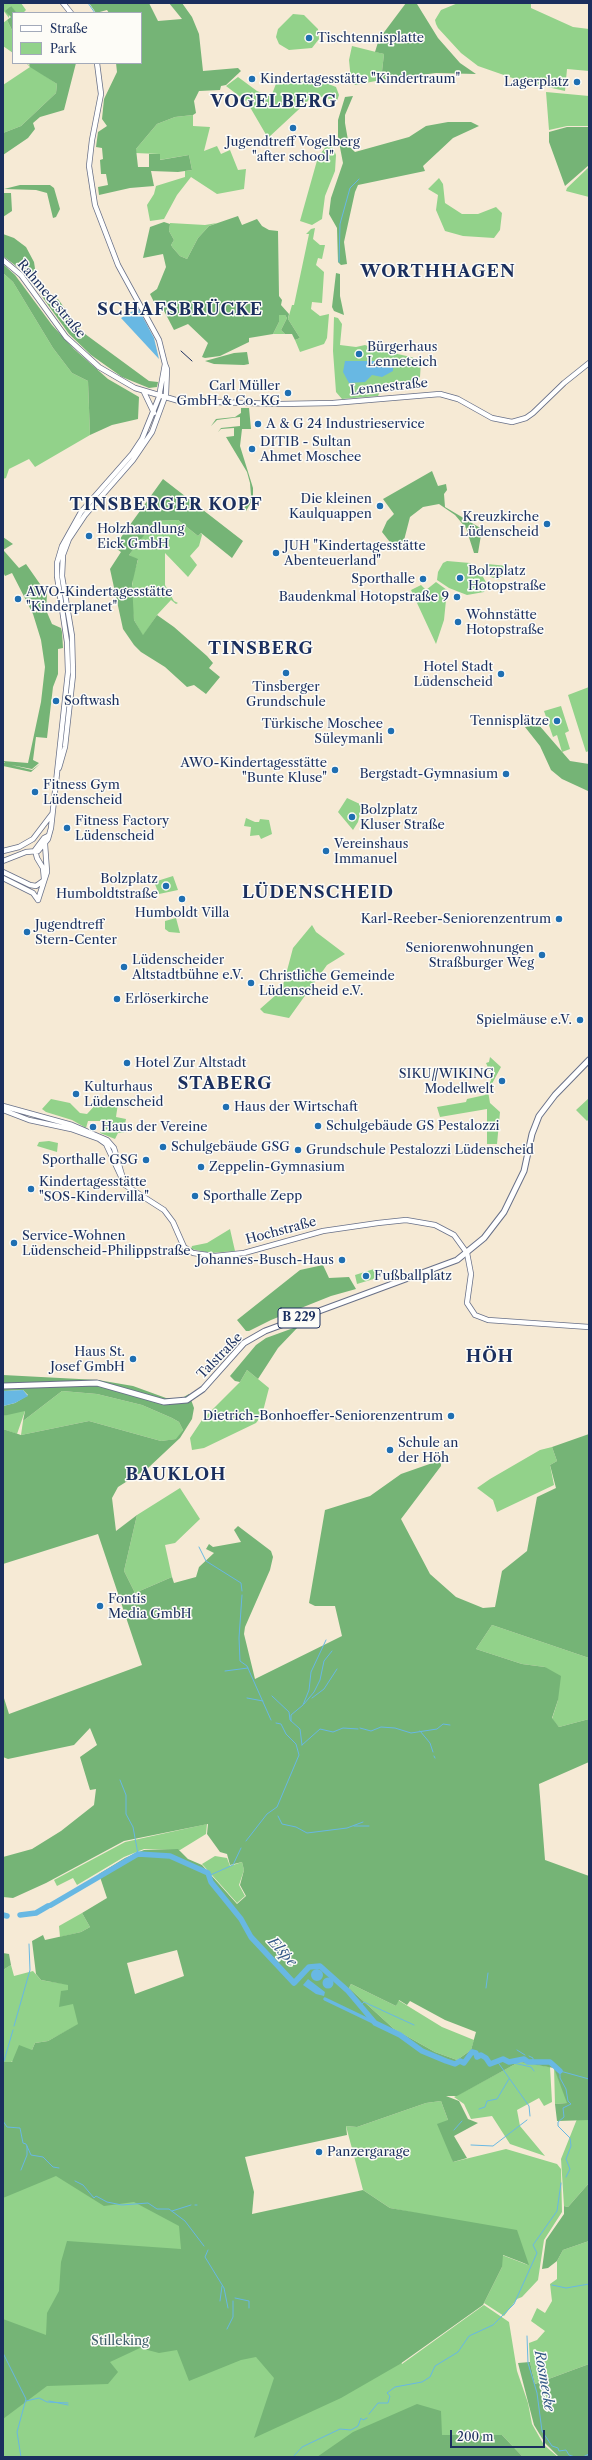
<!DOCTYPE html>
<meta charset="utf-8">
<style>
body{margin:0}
#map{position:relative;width:592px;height:2460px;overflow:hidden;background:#f6ead5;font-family:"Libre Caslon Text",serif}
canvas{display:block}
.frame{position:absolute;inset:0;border:4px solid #1b2f5e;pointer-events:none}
.legend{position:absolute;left:12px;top:12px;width:130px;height:52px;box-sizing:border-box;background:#fdfcf7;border:1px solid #a3aaba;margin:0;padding:5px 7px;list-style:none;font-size:12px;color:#1b2f5e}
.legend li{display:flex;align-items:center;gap:8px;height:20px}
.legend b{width:20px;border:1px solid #a3aaba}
.scale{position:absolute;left:450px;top:2430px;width:95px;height:18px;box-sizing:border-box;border:2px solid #1b2f5e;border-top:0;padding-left:5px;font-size:12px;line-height:14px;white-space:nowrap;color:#1b2f5e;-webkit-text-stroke:3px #fdfcf7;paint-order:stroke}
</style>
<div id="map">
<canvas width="592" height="2460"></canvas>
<div class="frame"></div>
<ul class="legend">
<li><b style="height:5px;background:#fff"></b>Straße</li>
<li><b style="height:11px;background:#92d28a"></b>Park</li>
</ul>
<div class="scale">200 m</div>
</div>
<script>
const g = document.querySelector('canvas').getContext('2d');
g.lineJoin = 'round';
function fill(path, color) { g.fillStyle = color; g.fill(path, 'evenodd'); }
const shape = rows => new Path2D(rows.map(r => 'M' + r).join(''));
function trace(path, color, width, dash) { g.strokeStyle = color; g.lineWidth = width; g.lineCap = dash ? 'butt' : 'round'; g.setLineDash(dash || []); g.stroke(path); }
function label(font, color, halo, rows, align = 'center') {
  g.font = font + ' "Libre Caslon Text",serif'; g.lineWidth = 3; g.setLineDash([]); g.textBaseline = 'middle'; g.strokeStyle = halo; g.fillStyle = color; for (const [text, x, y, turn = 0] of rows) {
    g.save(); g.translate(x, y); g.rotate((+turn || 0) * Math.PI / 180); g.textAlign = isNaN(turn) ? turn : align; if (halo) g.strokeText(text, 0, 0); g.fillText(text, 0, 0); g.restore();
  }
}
fill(shape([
 [3,3,21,3,26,10,23,13,17,13,10,6,9,18,3,10],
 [458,3,531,3,531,8,573,27,589,29,589,71,567,69,565,91,521,81,478,66,461,53,438,28,436,24,435,20,441,10],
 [293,14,304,15,318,29,319,39,312,48,289,50,279,44,276,37,278,29],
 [7,20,13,32,13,53,3,46,3,23],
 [352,46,384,54,381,80,355,85,351,80,349,60],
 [26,63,57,84,56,93,21,126,3,133,3,85,30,67],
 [238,77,257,91,271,97,277,81,305,81,326,83,336,87,339,95,337,101,318,96,311,98,268,138,247,102,226,86],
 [546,92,589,96,589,126,567,126,549,130],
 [193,115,193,126,210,127,204,151,217,146,221,154,230,150,238,170,246,169,244,189,217,194,191,177,177,195,164,219,150,221,147,205,154,194,156,186,185,177,185,171,192,170,189,155,159,160,159,154,135,153,136,149,157,124,175,117],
 [330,141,336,155,335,171,325,196,322,219,312,225,300,221,318,157],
 [589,167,589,197,566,191,567,188],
 [439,178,443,184,445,203,462,214,478,214,496,207,502,213,500,230,494,238,463,236,445,231,436,210,438,195,428,189],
 [170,223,205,225,217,223,209,226,198,238,187,259,180,256,173,248,171,245,174,240,169,231],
 [315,228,313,239,320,245,325,245,322,259,318,258,316,265,324,272,322,303,312,302,311,309,320,316,329,314,327,338,324,344,300,352,295,340,300,338,288,319,292,305,294,305,309,234,306,234,311,229],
 [3,273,13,282,53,348,72,373,88,381,90,435,35,467,29,459,9,469,6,478,3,479],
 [279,314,285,315,287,318,281,330,285,334,273,334,279,322],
 [334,317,338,318,342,324,340,345,356,347,365,345,375,349,411,357,421,361,420,377,413,383,382,387,378,396,342,399,336,392,333,351],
 [178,520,198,536,201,533,202,535,199,546,190,556,197,565,188,577,165,553,165,585,174,601,178,603,176,604,171,600,157,615,143,636,134,620,131,599,133,576,138,560,129,555,154,521],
 [447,561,470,563,483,577,487,584,484,592,467,595,449,588,437,580,438,572,443,563],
 [487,564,508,566,499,580,491,577,483,570],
 [436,582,447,590,444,620,436,644,411,590,421,585,426,590],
 [589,687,589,751,586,752,568,695],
 [561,706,569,731,565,733,570,749,562,752,557,735,553,737,544,711],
 [347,798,362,805,358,822,353,830,338,812],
 [246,818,255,822,259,822,260,819,269,820,272,834,261,839,259,835,250,836,251,827,244,826],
 [173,876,178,890,159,894,154,882],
 [176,918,180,933,169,932,165,929,165,921],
 [312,925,316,932,345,954,327,965,289,1018,264,1013,260,1009,277,994,284,982,293,948],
 [490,1057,501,1067,488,1091,490,1103,500,1112,497,1144,487,1144,487,1109,440,1117,437,1107,466,1102,467,1099,485,1095,491,1080,491,1074,486,1063,489,1062],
 [589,1098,589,1119,587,1121,576,1110],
 [51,1099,70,1103,80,1113,87,1114,100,1100,118,1103,116,1117,126,1119,125,1124,130,1126,126,1132,118,1133,115,1139,100,1133,104,1123,102,1121,88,1121,86,1128,72,1120,46,1112,42,1109],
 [49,1141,58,1143,57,1152,37,1146,39,1142],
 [230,1229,235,1251,211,1253,191,1249,192,1246,207,1243],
 [374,1269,377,1278,357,1284,355,1275],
 [247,1370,269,1388,262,1415,256,1423,204,1448,192,1450,190,1438,202,1420,240,1382],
 [62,1391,97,1394,142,1405,172,1418,179,1422,183,1430,177,1439,161,1441,89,1421,21,1435,23,1421],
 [20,1410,25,1411,17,1434,3,1429,3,1416],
 [552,1447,557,1461,550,1465,554,1485,497,1512,493,1500,477,1488,490,1479,540,1450],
 [180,1488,200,1519,175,1543,165,1545,172,1577,135,1593,124,1571,137,1515],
 [492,1625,589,1658,589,1719,559,1727,552,1719,558,1700,545,1667,522,1664,476,1649],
 [207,1824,206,1834,180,1850,144,1849,124,1857,77,1885,73,1878,57,1886,54,1880,125,1842],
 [215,1856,227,1858,230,1866,242,1862,244,1870,239,1885,245,1896,237,1903,202,1864],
 [82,1913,90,1927,81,1932,60,1937,59,1926],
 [11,1965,14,1976,33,1971,41,1980,46,1981,135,1994,48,2041,35,2043,32,2050,11,2062,3,2062,3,1970],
 [351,1984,396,2006,398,2000,442,2027,474,2040,471,2050,457,2060,435,2052,394,2029,349,1988],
 [519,2062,550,2067,552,2102,544,2106,539,2098,517,2110,520,2126,545,2156,510,2144,492,2116,471,2119,464,2104,454,2097],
 [554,2067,568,2103,555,2104],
 [441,2101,448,2120,453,2162,506,2149,557,2164,561,2169,562,2212,544,2240,538,2280,522,2297,517,2299,504,2316,484,2303,502,2267,502,2255,528,2265,445,2219,390,2208,363,2190,346,2126,357,2127,426,2103],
 [577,2119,589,2120,589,2183,568,2207,564,2206,561,2159],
 [23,2170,205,2186,371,2289,402,2364,484,2305,509,2322,517,2371,528,2403,532,2424,544,2445,558,2457,523,2457,502,2435,442,2435,328,2457,3,2457,3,2176],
 [589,2241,589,2364,535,2384,530,2362,529,2343,537,2340,545,2331,531,2321,537,2308,545,2313,552,2301,550,2284,557,2279,557,2261,563,2250]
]), '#92d28a');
fill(shape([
 [89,3,149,3,158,21,182,19,169,3,182,3,192,17,199,34,203,71,238,68,241,71,226,85,221,86,220,90,199,91,194,101,196,113,193,115,175,117,157,124,136,149,138,167,149,167,149,154,160,154,160,160,189,155,192,170,178,172,151,171,154,186,130,188,99,195,98,187,108,185,106,174,101,174,100,160,103,159,102,148,96,147,98,132,107,126,102,119,104,99,117,72,116,63,141,63,141,13,109,13,107,10,96,13],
 [406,3,417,4,438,38,460,63,476,74,436,73,381,80,384,54,375,52,379,39],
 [11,6,17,13,13,13,13,32,7,20,11,17,5,11],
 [29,63,76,63,64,110,40,117,33,123,35,129,28,138,3,155,3,133,21,126,56,93,57,84,30,67],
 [353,96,345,115,345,123,349,146,355,152,409,137,426,126,448,122,471,122,479,126,453,138,423,166,425,171,358,185,355,192,344,242,347,264,341,265,338,262,337,228,329,214,331,198,343,163,338,137,338,120,345,97],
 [567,127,589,127,589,165,565,186,549,142,549,132],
 [20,185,50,185,54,188,60,209,56,217,53,218,47,193,36,190,4,189],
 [3,193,11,193,12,211,3,217],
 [238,216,242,225,257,219,262,226,269,230,278,231,279,296,282,300,281,305,289,314,288,319,300,338,295,340,292,334,285,334,281,330,287,318,285,315,279,315,279,322,273,334,249,338,249,342,220,356,205,358,202,357,208,343,188,324,174,330,162,307,157,308,150,294,157,289,166,267,163,254,143,258,150,227,164,222,170,224,169,231,174,240,171,245,173,248,180,256,187,259,198,238,209,226],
 [3,234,14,238,26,247,34,262,37,282,51,303,58,299,81,331,149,381,158,382,157,387,149,388,122,377,91,355,69,334,25,273,3,256],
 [3,264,15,275,52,325,74,349,108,379,139,397,138,419,112,425,90,435,88,381,72,373,53,348,13,282,3,273],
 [336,273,340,274,340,296,344,315,334,311,332,307],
 [247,352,249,364,244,365,214,364,205,361,234,353],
 [241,408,249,408,251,429,242,429,240,446,253,488,253,499,246,511,244,509,251,495,250,483,247,472,226,437,234,436,234,428,221,429,218,432,221,428,240,426,240,417,217,420,211,426,216,419,235,417,241,413],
 [432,471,438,486,446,484,447,490,444,494,445,507,482,529,478,553,474,553,466,528,455,515,439,504,423,507,410,517,402,548,393,546,382,532,387,521,394,514,383,499],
 [163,479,243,541,232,558,201,533,198,536,178,520,155,521,129,555,138,559,132,584,134,620,143,635,157,615,174,627,207,656,213,663,209,668,220,677,206,694,194,685,187,687,165,667,141,652,134,645,123,629,110,569,121,552,114,547],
 [3,537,13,544,3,550,5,552,19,568,26,564,47,594,46,610,52,624,61,628,62,632,63,648,58,649,58,674,53,687,47,738,36,737,33,760,39,763,32,769,11,765,32,770,40,764,31,772,3,766,3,763,5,763,3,761,28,763,41,702,45,667,41,640,33,614,12,573,5,576,3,572],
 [538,724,570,761,589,764,588,791,562,779,551,770,540,746,525,727],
 [323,1265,329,1278,349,1277,356,1289,331,1296,271,1320,249,1331,246,1331,237,1320,300,1270],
 [299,1326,278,1348,258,1379,247,1370,240,1382,235,1381,230,1376,256,1345,266,1338],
 [3,1375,98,1380,133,1386,166,1398,182,1398,189,1394,194,1408,192,1419,180,1438,148,1468,118,1487,112,1498,116,1531,137,1515,124,1571,135,1593,172,1577,174,1583,196,1577,199,1567,214,1553,206,1549,209,1544,213,1547,241,1542,234,1530,238,1526,271,1551,273,1557,270,1570,245,1627,244,1634,255,1679,342,1636,335,1606,315,1606,309,1603,325,1510,370,1496,401,1474,441,1460,441,1466,401,1519,430,1574,456,1597,483,1608,495,1607,502,1571,527,1551,537,1497,556,1488,550,1465,557,1461,552,1447,589,1434,589,1658,492,1625,476,1649,522,1664,545,1667,561,1676,558,1700,552,1718,559,1727,589,1719,589,1762,539,1784,545,1860,589,1876,589,2120,557,2121,555,2104,567,2103,554,2068,519,2062,457,2096,446,2096,459,2101,468,2119,478,2123,454,2136,467,2158,453,2162,437,2124,448,2120,441,2101,426,2103,357,2127,346,2126,347,2135,245,2157,254,2192,252,2214,363,2190,390,2208,517,2230,529,2265,503,2255,502,2267,483,2305,400,2364,341,2398,254,2438,274,2378,256,2357,241,2360,189,2381,177,2350,159,2353,140,2348,110,2362,118,2372,108,2384,47,2386,3,2419,3,2319,46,2335,47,2313,59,2291,61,2262,67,2241,181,2249,179,2226,134,2202,104,2206,56,2176,3,2198,3,2062,12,2062,19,2045,32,2050,35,2043,48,2041,78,2024,73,2004,59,2007,61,1991,68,1990,68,1985,41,1980,36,1974,32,1941,43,1935,45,1940,81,1932,90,1927,82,1913,107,1898,99,1874,125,1858,144,1850,178,1849,188,1859,202,1865,237,1904,246,1896,240,1885,244,1870,242,1862,230,1865,227,1854,220,1852,207,1834,208,1824,124,1841,46,1883,13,1898,3,1897,3,1857,32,1849,61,1831,94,1805,96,1789,90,1790,80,1757,97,1745,90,1728,74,1745,8,1759,3,1757,3,1695,9,1714,142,1665,98,1534,3,1564,3,1429,21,1435,89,1421,161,1441,176,1439,183,1430,179,1422,172,1418,142,1405,97,1394,62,1391,23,1421,25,1411,3,1416,3,1406,15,1403,28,1395,23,1390,3,1391],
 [177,1950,184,1976,135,1994,127,1963],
 [351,1984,396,2006,399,2000,407,2005,410,2001,445,2020,476,2032,471,2050,457,2060,435,2052,394,2029,349,1988],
 [3,1953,9,1954,11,1965,3,1970],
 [589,2183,589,2241,563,2250,557,2261,548,2268,542,2269,546,2240,564,2214,564,2206,568,2207],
 [530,2362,535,2384,589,2364,589,2457,559,2457,545,2443,534,2425,518,2363],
 [417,2404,441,2411,442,2435,502,2435,523,2457,317,2457,353,2432]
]), '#75b476');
fill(shape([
 [138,308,154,338,159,359,121,318],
 [345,361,377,361,393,366,393,371,382,377,372,375,365,382,349,383,343,372],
 [23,1390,28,1396,15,1403,3,1406,3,1391],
 '311 1975a6 6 0 1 1 12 0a6 6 0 1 1-12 0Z',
 '322.5 1983a5.5 5.5 0 1 1 11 0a5.5 5.5 0 1 1-11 0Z',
 [308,1979,325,1992,324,1996,316,1994,303,1985]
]), '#68b8e3');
trace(shape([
 [88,3,95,13],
 [12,18,13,18],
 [339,262,340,224,350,188,359,179],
 [199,1547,206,1561,241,1583,242,1591],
 [242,1595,239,1638,240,1661,247,1666,271,1720],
 [225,1671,248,1668],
 [272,1696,289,1712,290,1720,300,1729,302,1745],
 [247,1698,263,1701],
 [312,1698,324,1689,337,1669],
 [304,1704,314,1692,320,1680,324,1661,332,1651],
 [291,1721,291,1715,303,1705,309,1690,311,1672,326,1640],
 [360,1728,371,1731,381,1727,395,1728,411,1733,437,1729,443,1724,450,1725],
 [420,1731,430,1743,433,1752],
 [302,1745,320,1729,333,1732,343,1728,358,1729],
 [434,1756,435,1758],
 [120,1780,126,1795,126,1814,133,1827,138,1854],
 [278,1816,282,1824,296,1827,307,1833,347,1828,363,1822],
 [354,1826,369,1826],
 [246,1841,267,1814,277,1807,299,1755,296,1744,286,1734,281,1724,276,1723],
 [208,1876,233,1865,241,1848],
 [486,1988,488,1973],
 [361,2005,364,2002,414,2025],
 [14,2026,30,1970,29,1944],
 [517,2050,525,2055],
 [529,2056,533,2058,533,2061],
 [4,2061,13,2030],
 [497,2061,529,2106,530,2116],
 [509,2062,531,2067,534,2071],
 [479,2109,485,2107,487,2101,497,2099,509,2079],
 [3,2114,3,2118],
 [3,2121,7,2127,20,2128,23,2143,26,2144,31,2155,43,2157,53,2167,59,2168],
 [454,2130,462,2121],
 [471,2145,493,2146,527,2120],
 [21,2170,27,2155,27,2146],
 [566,2177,570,2169,566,2159,571,2146,570,2138,558,2126,558,2122,564,2117,563,2108,571,2104,568,2101,566,2089,560,2078,560,2071,589,2079],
 [75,2181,83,2185,94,2198,96,2196,107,2202,122,2205,148,2203,157,2209,169,2209,185,2221,204,2246],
 [195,2205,197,2205],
 [172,2211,191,2205],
 [208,2250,205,2257,224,2288,228,2308],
 [552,2285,566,2288,589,2284],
 [235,2298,249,2301,249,2308],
 [220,2301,222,2286],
 [227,2329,233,2317,233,2301],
 [527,2336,528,2363,537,2393,542,2431,552,2446,558,2448,559,2451,566,2450,569,2455,575,2457],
 [3,2353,26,2399,17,2432,21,2457],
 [26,2401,39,2398,47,2402,68,2403],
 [49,2401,68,2405],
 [369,2414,378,2403,388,2403,390,2396,387,2393,395,2387,422,2382,430,2377,435,2366,458,2352,469,2336,493,2325,514,2304,537,2253,533,2245,557,2211,561,2183],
 [293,2457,302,2447,340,2429,351,2430,358,2426,361,2418,363,2420,367,2418],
 [577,2457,580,2457],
 [583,2457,589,2454]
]), '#68b8e3', 1);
trace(shape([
 [325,1999,375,2023]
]), '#68b8e3', 3.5);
trace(shape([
 [51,1905,138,1854,170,1856,208,1873,211,1882,241,1919,251,1937,294,1983,309,1967,320,1966,348,1991,375,2023,400,2035,422,2051,446,2061,455,2064,460,2061,464,2063,472,2052,476,2053,477,2057,481,2055,486,2058,490,2064,503,2059,509,2062,524,2059,528,2062,550,2062,560,2071],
 [3,1915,7,1916],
 [20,1915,36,1913,48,1906]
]), '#68b8e3', 5.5);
const secondary = shape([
 [63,3,71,13],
 [3,260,21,275,66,337,99,367,135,388,179,401,280,404,333,403,440,394,458,399,492,418,512,422,526,418,533,413,564,383,589,363],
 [144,392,154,413],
 [59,768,65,747,73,675,72,636,62,576,63,555,69,539,85,515,133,460,152,432,166,394,167,369,165,364],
 [3,851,19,847,33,839,52,814],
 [3,861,26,852,38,851,48,839,51,828,68,672,67,642,57,576,57,563,62,546,81,512,132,454,142,439,159,397,165,364,159,340,118,265,95,205,89,166,92,140,101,94,97,63],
 [3,872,30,885,36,886,43,881],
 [3,878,33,893,38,900],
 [44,879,43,868,37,858,35,850,44,838,48,836],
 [38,900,47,872,45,844],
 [3,1106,72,1125,107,1140,114,1148,122,1175],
 [3,1110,29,1120,71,1129,99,1139,106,1144,125,1185,164,1210,173,1222,184,1247,193,1253,215,1256,244,1253,323,1231,378,1223,406,1220,435,1225,454,1235,467,1253,471,1274,467,1303,475,1315,488,1320,589,1327]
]);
const primary = shape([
 [3,1386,97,1383,164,1402,187,1400,203,1389,244,1343,265,1331,457,1260,484,1238,504,1212,524,1171,532,1134,539,1116,555,1095,589,1060]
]);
trace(secondary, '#687088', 6);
trace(primary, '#687088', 7);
trace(secondary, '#fff', 4.5);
trace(primary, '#fff', 5);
trace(shape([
 [181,351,192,361]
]), '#1b2f5e', 1);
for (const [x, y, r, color] of [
 [309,38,4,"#1f6fb2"],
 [252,79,4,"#1f6fb2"],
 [577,82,4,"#1f6fb2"],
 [293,128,4,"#1f6fb2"],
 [359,354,4,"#1f6fb2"],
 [288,393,4,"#1f6fb2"],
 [258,424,4,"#1f6fb2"],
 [252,449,4,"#1f6fb2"],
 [380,506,4,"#1f6fb2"],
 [547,524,4,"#1f6fb2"],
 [89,536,4,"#1f6fb2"],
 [276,553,4,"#1f6fb2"],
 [460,578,4,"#1f6fb2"],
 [423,579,4,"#1f6fb2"],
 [457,597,4,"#1f6fb2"],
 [18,599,4,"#1f6fb2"],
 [458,622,4,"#1f6fb2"],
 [286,673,4,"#1f6fb2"],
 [501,674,4,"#1f6fb2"],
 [56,701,4,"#1f6fb2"],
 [557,721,4,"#1f6fb2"],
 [391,731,4,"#1f6fb2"],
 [335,770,4,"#1f6fb2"],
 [506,774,4,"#1f6fb2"],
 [35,792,4,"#1f6fb2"],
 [352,817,4,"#1f6fb2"],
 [67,828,4,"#1f6fb2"],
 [326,851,4,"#1f6fb2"],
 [166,886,4,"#1f6fb2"],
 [182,899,4,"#1f6fb2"],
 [559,919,4,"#1f6fb2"],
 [27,932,4,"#1f6fb2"],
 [542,955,4,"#1f6fb2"],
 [124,967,4,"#1f6fb2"],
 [251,983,4,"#1f6fb2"],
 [117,999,4,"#1f6fb2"],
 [580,1020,4,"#1f6fb2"],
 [127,1063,4,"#1f6fb2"],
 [502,1081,4,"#1f6fb2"],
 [76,1094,4,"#1f6fb2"],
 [226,1107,4,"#1f6fb2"],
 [318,1126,4,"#1f6fb2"],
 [93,1127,4,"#1f6fb2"],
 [163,1147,4,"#1f6fb2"],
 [298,1150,4,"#1f6fb2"],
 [146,1160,4,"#1f6fb2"],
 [201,1167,4,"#1f6fb2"],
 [31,1189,4,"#1f6fb2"],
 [195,1196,4,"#1f6fb2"],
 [14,1243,4,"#1f6fb2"],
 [342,1260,4,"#1f6fb2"],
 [366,1276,4,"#1f6fb2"],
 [133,1359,4,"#1f6fb2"],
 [451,1416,4,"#1f6fb2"],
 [390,1450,4,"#1f6fb2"],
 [100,1606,4,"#1f6fb2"],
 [319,2152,4,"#1f6fb2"]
]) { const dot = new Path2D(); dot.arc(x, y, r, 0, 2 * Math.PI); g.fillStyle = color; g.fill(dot); trace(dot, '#fdfcf7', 1.5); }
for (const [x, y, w] of [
 [299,1318,42]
]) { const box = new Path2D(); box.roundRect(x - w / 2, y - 10, w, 20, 3); g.fillStyle = '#fdfcf7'; g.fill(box); trace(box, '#1b2f5e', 1); }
label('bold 12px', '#1b2f5e', null, [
 ["B 229",299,1318]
]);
label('13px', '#1b2f5e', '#fdfcf7', [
 ["Tischtennisplatte",317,38],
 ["Kindertagesstätte \"Kindertraum\"",260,79],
 ["Lagerplatz",569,82,"right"],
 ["Jugendtreff Vogelberg",293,142,"center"],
 ["\"after school\"",293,157,"center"],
 ["Bürgerhaus",367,347],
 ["Lenneteich",367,362],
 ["Carl Müller",280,386,"right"],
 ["GmbH & Co. KG",280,401,"right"],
 ["A & G 24 Industrieservice",266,424],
 ["DITIB - Sultan",260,442],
 ["Ahmet Moschee",260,457],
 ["Die kleinen",372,499,"right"],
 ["Kaulquappen",372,514,"right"],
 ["Kreuzkirche",539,517,"right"],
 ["Lüdenscheid",539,532,"right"],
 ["Holzhandlung",97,529],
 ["Eick GmbH",97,544],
 ["JUH \"Kindertagesstätte",284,546],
 ["Abenteuerland\"",284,561],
 ["Bolzplatz",468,571],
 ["Hotopstraße",468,586],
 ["Sporthalle",415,579,"right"],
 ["AWO-Kindertagesstätte",26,592],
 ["\"Kinderplanet\"",26,607],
 ["Baudenkmal Hotopstraße 9",449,597,"right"],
 ["Wohnstätte",466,615],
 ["Hotopstraße",466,630],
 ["Hotel Stadt",493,667,"right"],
 ["Lüdenscheid",493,682,"right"],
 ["Tinsberger",286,687,"center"],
 ["Grundschule",286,702,"center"],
 ["Softwash",64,701],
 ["Tennisplätze",549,721,"right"],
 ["Türkische Moschee",383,724,"right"],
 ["Süleymanli",383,739,"right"],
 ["AWO-Kindertagesstätte",327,763,"right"],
 ["\"Bunte Kluse\"",327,778,"right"],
 ["Bergstadt-Gymnasium",498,774,"right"],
 ["Fitness Gym",43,785],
 ["Lüdenscheid",43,800],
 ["Bolzplatz",360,810],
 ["Kluser Straße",360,825],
 ["Fitness Factory",75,821],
 ["Lüdenscheid",75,836],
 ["Vereinshaus",334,844],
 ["Immanuel",334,859],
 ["Bolzplatz",158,879,"right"],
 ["Humboldtstraße",158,894,"right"],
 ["Humboldt Villa",182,913,"center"],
 ["Karl-Reeber-Seniorenzentrum",551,919,"right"],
 ["Jugendtreff",35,925],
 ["Stern-Center",35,940],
 ["Seniorenwohnungen",534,948,"right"],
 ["Straßburger Weg",534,963,"right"],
 ["Lüdenscheider",132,960],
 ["Altstadtbühne e.V.",132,975],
 ["Christliche Gemeinde",259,976],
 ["Lüdenscheid e.V.",259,991],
 ["Erlöserkirche",125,999],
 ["Spielmäuse e.V.",572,1020,"right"],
 ["Hotel Zur Altstadt",135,1063],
 ["SIKU//WIKING",494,1074,"right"],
 ["Modellwelt",494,1089,"right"],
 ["Kulturhaus",84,1087],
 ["Lüdenscheid",84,1102],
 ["Haus der Wirtschaft",234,1107],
 ["Schulgebäude GS Pestalozzi",326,1126],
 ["Haus der Vereine",101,1127],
 ["Schulgebäude GSG",171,1147],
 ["Grundschule Pestalozzi Lüdenscheid",306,1150],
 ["Sporthalle GSG",138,1160,"right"],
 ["Zeppelin-Gymnasium",209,1167],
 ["Kindertagesstätte",39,1182],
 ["\"SOS-Kindervilla\"",39,1197],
 ["Sporthalle Zepp",203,1196],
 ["Service-Wohnen",22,1236],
 ["Lüdenscheid-Philippstraße",22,1251],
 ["Johannes-Busch-Haus",334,1260,"right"],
 ["Fußballplatz",374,1276],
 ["Haus St.",125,1352,"right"],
 ["Josef GmbH",125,1367,"right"],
 ["Dietrich-Bonhoeffer-Seniorenzentrum",443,1416,"right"],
 ["Schule an",398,1443],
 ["der Höh",398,1458],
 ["Fontis",108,1599],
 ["Media GmbH",108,1614],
 ["Panzergarage",327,2152]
], 'left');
label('13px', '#1b2f5e', '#fdfcf7', [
 ["Rahmedestraße",51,299,50],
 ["Lennestraße",389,387,-6],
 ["Hochstraße",281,1231,-15],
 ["Talstraße",220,1356,-46]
]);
label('13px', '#3f606b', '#fdfcf7', [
 ["Stilleking",120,2341]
]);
label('italic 14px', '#325886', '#fdfcf7', [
 ["Elspe",282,1952,47],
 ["Rosmecke",544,2381,80]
]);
g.letterSpacing = '1px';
label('bold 17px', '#1b2f5e', '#fdfcf7', [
 ["VOGELBERG",274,102],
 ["WORTHHAGEN",438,272],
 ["SCHAFSBRÜCKE",180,310],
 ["TINSBERGER KOPF",166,505],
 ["TINSBERG",261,649],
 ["LÜDENSCHEID",318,893],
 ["STABERG",225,1084],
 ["HÖH",490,1357],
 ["BAUKLOH",176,1475]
]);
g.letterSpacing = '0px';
</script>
